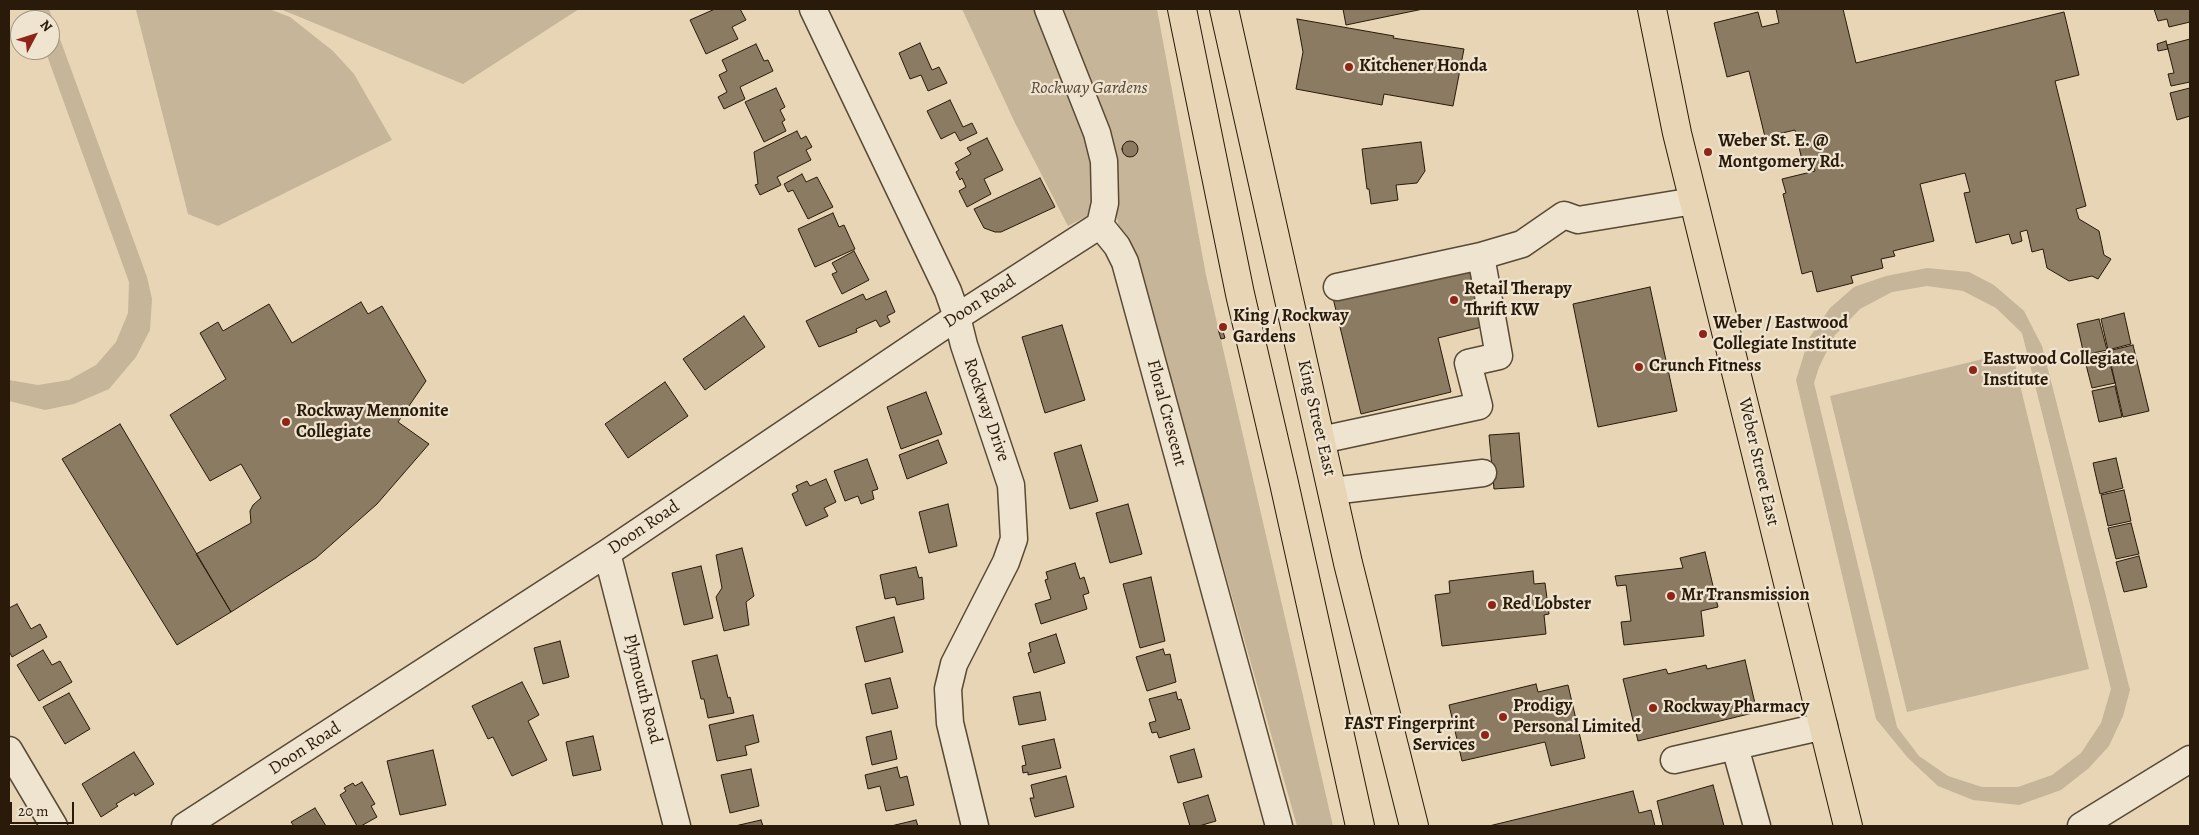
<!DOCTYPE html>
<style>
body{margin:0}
#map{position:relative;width:2199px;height:835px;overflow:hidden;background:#e7d5b6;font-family:Alegreya,serif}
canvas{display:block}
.frame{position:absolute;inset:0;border:10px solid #291a09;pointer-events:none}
.north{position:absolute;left:10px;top:10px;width:50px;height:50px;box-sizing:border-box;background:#efe4d0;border:1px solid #a09380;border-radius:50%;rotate:50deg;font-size:14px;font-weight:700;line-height:20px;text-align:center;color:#291a09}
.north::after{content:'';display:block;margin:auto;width:18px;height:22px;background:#8f2418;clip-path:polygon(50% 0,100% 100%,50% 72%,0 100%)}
.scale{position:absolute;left:10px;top:802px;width:64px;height:22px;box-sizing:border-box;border:2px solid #291a09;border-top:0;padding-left:6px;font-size:15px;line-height:18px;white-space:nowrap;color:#291a09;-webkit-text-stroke:4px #efe4d0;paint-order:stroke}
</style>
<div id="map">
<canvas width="2199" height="835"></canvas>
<div class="frame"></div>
<div class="north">N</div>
<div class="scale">20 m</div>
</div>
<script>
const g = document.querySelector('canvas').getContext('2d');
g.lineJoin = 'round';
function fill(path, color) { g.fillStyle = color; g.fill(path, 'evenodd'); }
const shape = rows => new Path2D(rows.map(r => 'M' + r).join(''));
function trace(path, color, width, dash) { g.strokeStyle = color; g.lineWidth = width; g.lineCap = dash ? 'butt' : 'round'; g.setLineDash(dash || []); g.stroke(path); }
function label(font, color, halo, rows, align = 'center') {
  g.font = font + ' Alegreya,serif'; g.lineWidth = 4.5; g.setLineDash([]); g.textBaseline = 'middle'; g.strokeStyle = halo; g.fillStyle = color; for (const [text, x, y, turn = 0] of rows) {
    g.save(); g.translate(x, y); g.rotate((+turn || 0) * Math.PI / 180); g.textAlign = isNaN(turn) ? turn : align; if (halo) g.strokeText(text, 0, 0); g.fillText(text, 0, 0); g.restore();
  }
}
fill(shape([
 [30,9,49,9,147,277,152,299,150,330,136,357,109,389,74,404,45,410,9,401,9,380,38,385,69,380,96,365,116,342,128,313,129,282,45,50,50,50,50,20,34,20],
 [145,9,269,9,290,17,333,51,354,74,392,140,218,226,188,214,136,10],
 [280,9,579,9,463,84],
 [962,9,1157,9,1206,275,1333,826,1297,826,1143,282,1120,234,1114,202,1068,226,1015,123],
 [1927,268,1969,272,1994,285,2024,311,2042,346,2130,690,2123,716,2109,746,2089,768,2061,790,2019,805,1973,800,1938,786,1908,758,1876,719,1796,380,1809,338,1830,308,1854,287,1886,276],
 [1927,286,1963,291,1996,308,2022,333,2111,689,2101,723,2081,753,2052,775,2018,787,1982,787,1948,776,1919,756,1897,727,1814,383,1819,367,1835,335,1860,309,1892,292],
 [2012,352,2089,669,1907,712,1830,396]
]), '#c7b599');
const building = shape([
 [715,9,740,9,746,20,732,27,738,39,706,54,690,20,715,9],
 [1343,9,1423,9,1346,25,1343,9],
 [1776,9,1843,9,1856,63,2064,12,2079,75,2055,81,2086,206,2076,209,2079,219,2099,231,2104,255,2111,259,2098,279,2092,276,2069,281,2047,268,2043,249,2032,252,2027,230,2020,232,2022,241,2012,244,2009,234,1976,243,1964,193,1970,192,1965,173,1920,184,1934,241,1893,251,1895,256,1881,259,1883,268,1851,276,1853,283,1817,292,1812,271,1802,274,1783,194,1786,193,1782,179,1815,171,1812,158,1802,160,1795,130,1765,137,1749,71,1727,77,1714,23,1758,12,1762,27,1779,23,1776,9],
 [2154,9,2190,9,2190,22,2169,27,2167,19,2158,21,2154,9],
 [1297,19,1394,36,1393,38,1464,49,1453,106,1384,94,1382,105,1296,89,1303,52,1297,19],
 [2190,39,2190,82,2171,86,2168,74,2174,73,2167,45,2190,39],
 [2166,41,2168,49,2158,51,2157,44,2166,41],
 [920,43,932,70,939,67,947,83,928,91,921,75,910,79,899,53,920,43],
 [756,44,764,61,768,60,773,71,740,87,745,99,724,109,718,97,727,92,719,75,727,71,722,60,756,44],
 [776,88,785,107,780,110,785,120,782,122,786,131,764,142,745,102,776,88],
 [2190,88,2190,116,2177,120,2170,93,2190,88],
 [950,100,963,127,972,123,977,133,960,141,955,132,941,139,927,111,950,100],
 [797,131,801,139,806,136,812,147,806,150,811,160,777,177,781,185,760,195,755,185,758,184,754,152,797,131],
 [987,138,1003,170,984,179,991,194,967,207,959,191,966,187,962,178,960,180,956,172,959,170,955,163,971,154,967,148,987,138],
 '1122 149a8 8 0 1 1 16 0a8 8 0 1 1-16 0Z',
 [1421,142,1425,171,1417,183,1396,185,1398,200,1371,204,1369,189,1367,189,1362,149,1421,142],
 [802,174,806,182,817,177,833,207,808,219,793,190,788,192,784,184,802,174],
 [1040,178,1055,207,1001,232,995,232,984,228,974,209,1040,178],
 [833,213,839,227,844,225,855,249,815,267,798,229,833,213],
 [854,251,869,280,842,294,832,274,837,272,832,263,854,251],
 [1470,265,1486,326,1438,338,1451,392,1361,414,1333,298,1470,265],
 [1650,287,1677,411,1598,427,1573,304,1650,287],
 [886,291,895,312,887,316,890,322,880,327,876,320,856,329,857,332,819,347,806,321,863,294,866,300,886,291],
 [361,302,368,314,382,306,426,381,398,422,429,444,377,504,316,558,231,612,196,554,251,523,250,511,253,505,261,498,241,464,210,481,170,415,226,379,200,333,218,322,223,331,269,304,292,343,361,302],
 [2124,313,2131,344,2108,350,2101,319,2124,313],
 [744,316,765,347,705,390,683,359,744,316],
 [2099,319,2107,350,2084,355,2077,324,2099,319],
 [1062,325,1085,400,1045,413,1022,337,1062,325],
 [1222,328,1225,338,1221,339,1218,329,1222,328],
 [2133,345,2149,411,2123,417,2108,351,2133,345],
 [2107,352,2115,383,2092,388,2084,357,2107,352],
 [665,382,688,416,628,458,605,424,665,382],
 [2115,386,2122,417,2099,422,2092,391,2115,386],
 [926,392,942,434,901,449,887,407,926,392],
 [120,424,231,612,177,645,62,459,120,424],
 [1519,433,1524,487,1494,489,1489,435,1519,433],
 [938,440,947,463,907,479,899,455,938,440],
 [1081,445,1098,501,1070,509,1054,453,1081,445],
 [2116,458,2123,488,2100,494,2093,463,2116,458],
 [867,459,878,489,872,491,874,499,861,504,858,496,845,501,834,471,867,459],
 [826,479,836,502,824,508,828,516,806,526,792,494,798,491,796,486,807,481,810,486,826,479],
 [2124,490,2131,521,2108,526,2101,495,2124,490],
 [948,504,957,546,929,553,919,512,948,504],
 [1128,504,1142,554,1110,563,1096,513,1128,504],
 [2131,523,2139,554,2116,559,2108,528,2131,523],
 [742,548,754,596,746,602,749,625,724,631,716,597,722,588,716,555,742,548],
 [1705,552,1718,607,1701,611,1704,636,1624,645,1621,622,1631,621,1626,585,1617,586,1615,576,1683,568,1680,558,1705,552],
 [2139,556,2147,587,2124,592,2116,562,2139,556],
 [1075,563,1080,579,1084,577,1089,593,1083,595,1087,609,1041,624,1035,604,1051,599,1045,580,1048,579,1046,572,1075,563],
 [701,566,713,618,684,625,672,573,701,566],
 [916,567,919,578,922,577,924,599,897,605,895,597,885,599,880,575,916,567],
 [1533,571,1534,584,1545,583,1549,614,1544,615,1546,634,1442,646,1435,595,1450,593,1449,581,1533,571],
 [1151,577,1165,641,1140,648,1123,584,1151,577],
 [17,604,31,629,40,624,47,637,12,657,9,651,9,608,17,604],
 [894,617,903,652,865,662,856,627,894,617],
 [1056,634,1065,663,1034,673,1028,653,1031,652,1029,643,1056,634],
 [560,641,569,677,543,684,534,648,560,641],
 [1163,649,1165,655,1170,654,1176,682,1147,691,1136,657,1163,649],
 [43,650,52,665,60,661,72,682,39,701,17,665,43,650],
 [717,655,728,698,730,697,734,713,708,718,704,699,701,699,692,661,717,655],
 [1745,660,1757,712,1638,741,1623,679,1666,669,1668,674,1706,665,1707,669,1745,660],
 [890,678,898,708,872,714,865,684,890,678],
 [522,682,539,715,528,721,547,760,512,776,493,737,488,739,472,706,522,682],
 [1536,684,1538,692,1568,685,1585,758,1551,766,1545,742,1462,761,1449,705,1536,684],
 [1040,692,1046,720,1019,725,1013,697,1040,692],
 [1176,692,1178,700,1181,699,1190,729,1159,738,1157,732,1152,733,1149,723,1156,721,1149,699,1176,692],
 [69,693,90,729,65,744,43,707,69,693],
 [753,715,759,742,745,746,747,755,717,761,709,725,753,715],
 [891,731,897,759,872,765,866,737,891,731],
 [593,736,601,770,573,776,566,742,593,736],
 [1054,739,1061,768,1028,775,1028,772,1023,773,1022,766,1026,765,1022,746,1054,739],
 [1194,749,1202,777,1178,783,1170,756,1194,749],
 [433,750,446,805,400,815,387,761,433,750],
 [134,752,154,784,135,796,134,793,116,804,118,806,101,817,82,784,134,752],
 [897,767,900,778,907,776,914,805,886,811,880,786,868,789,865,775,897,767],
 [751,769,759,806,730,813,721,775,751,769],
 [1066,776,1074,807,1035,817,1030,798,1034,798,1031,785,1066,776],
 [362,782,375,804,371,806,377,817,361,826,357,826,340,795,346,791,344,788,353,783,355,786,362,782],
 [1713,785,1724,826,1663,826,1657,801,1713,785],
 [1633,791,1639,813,1651,810,1655,826,1489,826,1633,791],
 [1208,795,1216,821,1199,826,1190,826,1183,803,1208,795],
 [315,808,326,826,294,826,291,822,315,808],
 [761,820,763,826,735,826,761,820],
 [916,820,918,826,891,826,916,820]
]);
fill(building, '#8c7b63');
trace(building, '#291a09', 1);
const minor = shape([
 [813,9,948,291,957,317,964,345,1011,485,1014,539,1006,562,954,664,948,689,950,723,975,826],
 [1048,9,1097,133,1104,161,1105,203,1100,225],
 [1100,225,1117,246,1125,262,1279,826],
 [1337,287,1481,256,1522,244,1564,215,1578,220,1694,201],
 [1321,440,1479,406,1468,363,1499,356,1481,256],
 [1332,491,1483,473],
 [607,553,677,826],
 [1735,747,1757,826],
 [9,750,54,826],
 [1674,760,1824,726],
 [185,826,607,553,957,317,1100,225],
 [2081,826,2190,759]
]);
const major = shape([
 [1182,9,1240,294,1284,483,1360,826],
 [1224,9,1348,563,1414,826],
 [1652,9,1677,133,1848,826]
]);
trace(minor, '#584934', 29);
trace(major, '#291a09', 30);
trace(minor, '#efe4d0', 26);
trace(major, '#e7d5b6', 28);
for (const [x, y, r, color] of [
 [1349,67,5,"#8f2418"],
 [1708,152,5,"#8f2418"],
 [1454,300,5,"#8f2418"],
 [1223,327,5,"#8f2418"],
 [1703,334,5,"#8f2418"],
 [1639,367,5,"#8f2418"],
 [1973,370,5,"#8f2418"],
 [286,422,5,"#8f2418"],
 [1671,596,5,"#8f2418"],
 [1492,605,5,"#8f2418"],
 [1653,708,5,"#8f2418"],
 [1503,717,5,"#8f2418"],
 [1485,735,5,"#8f2418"]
]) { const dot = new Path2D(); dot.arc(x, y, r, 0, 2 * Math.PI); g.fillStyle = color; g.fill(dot); trace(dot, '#efe4d0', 2); }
label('bold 18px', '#291a09', '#efe4d0', [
 ["Kitchener Honda",1359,67],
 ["Weber St. E. @",1718,142],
 ["Montgomery Rd.",1718,163],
 ["Retail Therapy",1464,290],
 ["Thrift KW",1464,311],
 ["King / Rockway",1233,317],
 ["Gardens",1233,338],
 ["Weber / Eastwood",1713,324],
 ["Collegiate Institute",1713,345],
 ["Eastwood Collegiate",1983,360],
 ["Institute",1983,381],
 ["Crunch Fitness",1649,367],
 ["Rockway Mennonite",296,412],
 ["Collegiate",296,433],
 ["Mr Transmission",1681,596],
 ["Red Lobster",1502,605],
 ["Prodigy",1513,707],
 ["Personal Limited",1513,728],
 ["Rockway Pharmacy",1663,708],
 ["FAST Fingerprint",1475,725,"right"],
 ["Services",1475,746,"right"]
], 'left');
label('italic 18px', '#584834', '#efe4d0', [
 ["Rockway Gardens",1089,89]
]);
label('18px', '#291a09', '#efe4d0', [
 ["Doon Road",980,302,-33],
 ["Rockway Drive",986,410,71],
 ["Floral Crescent",1166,413,75],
 ["King Street East",1316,418,77],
 ["Weber Street East",1758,462,77],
 ["Doon Road",644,528,-34],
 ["Plymouth Road",642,689,76],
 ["Doon Road",305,749,-33]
]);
</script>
